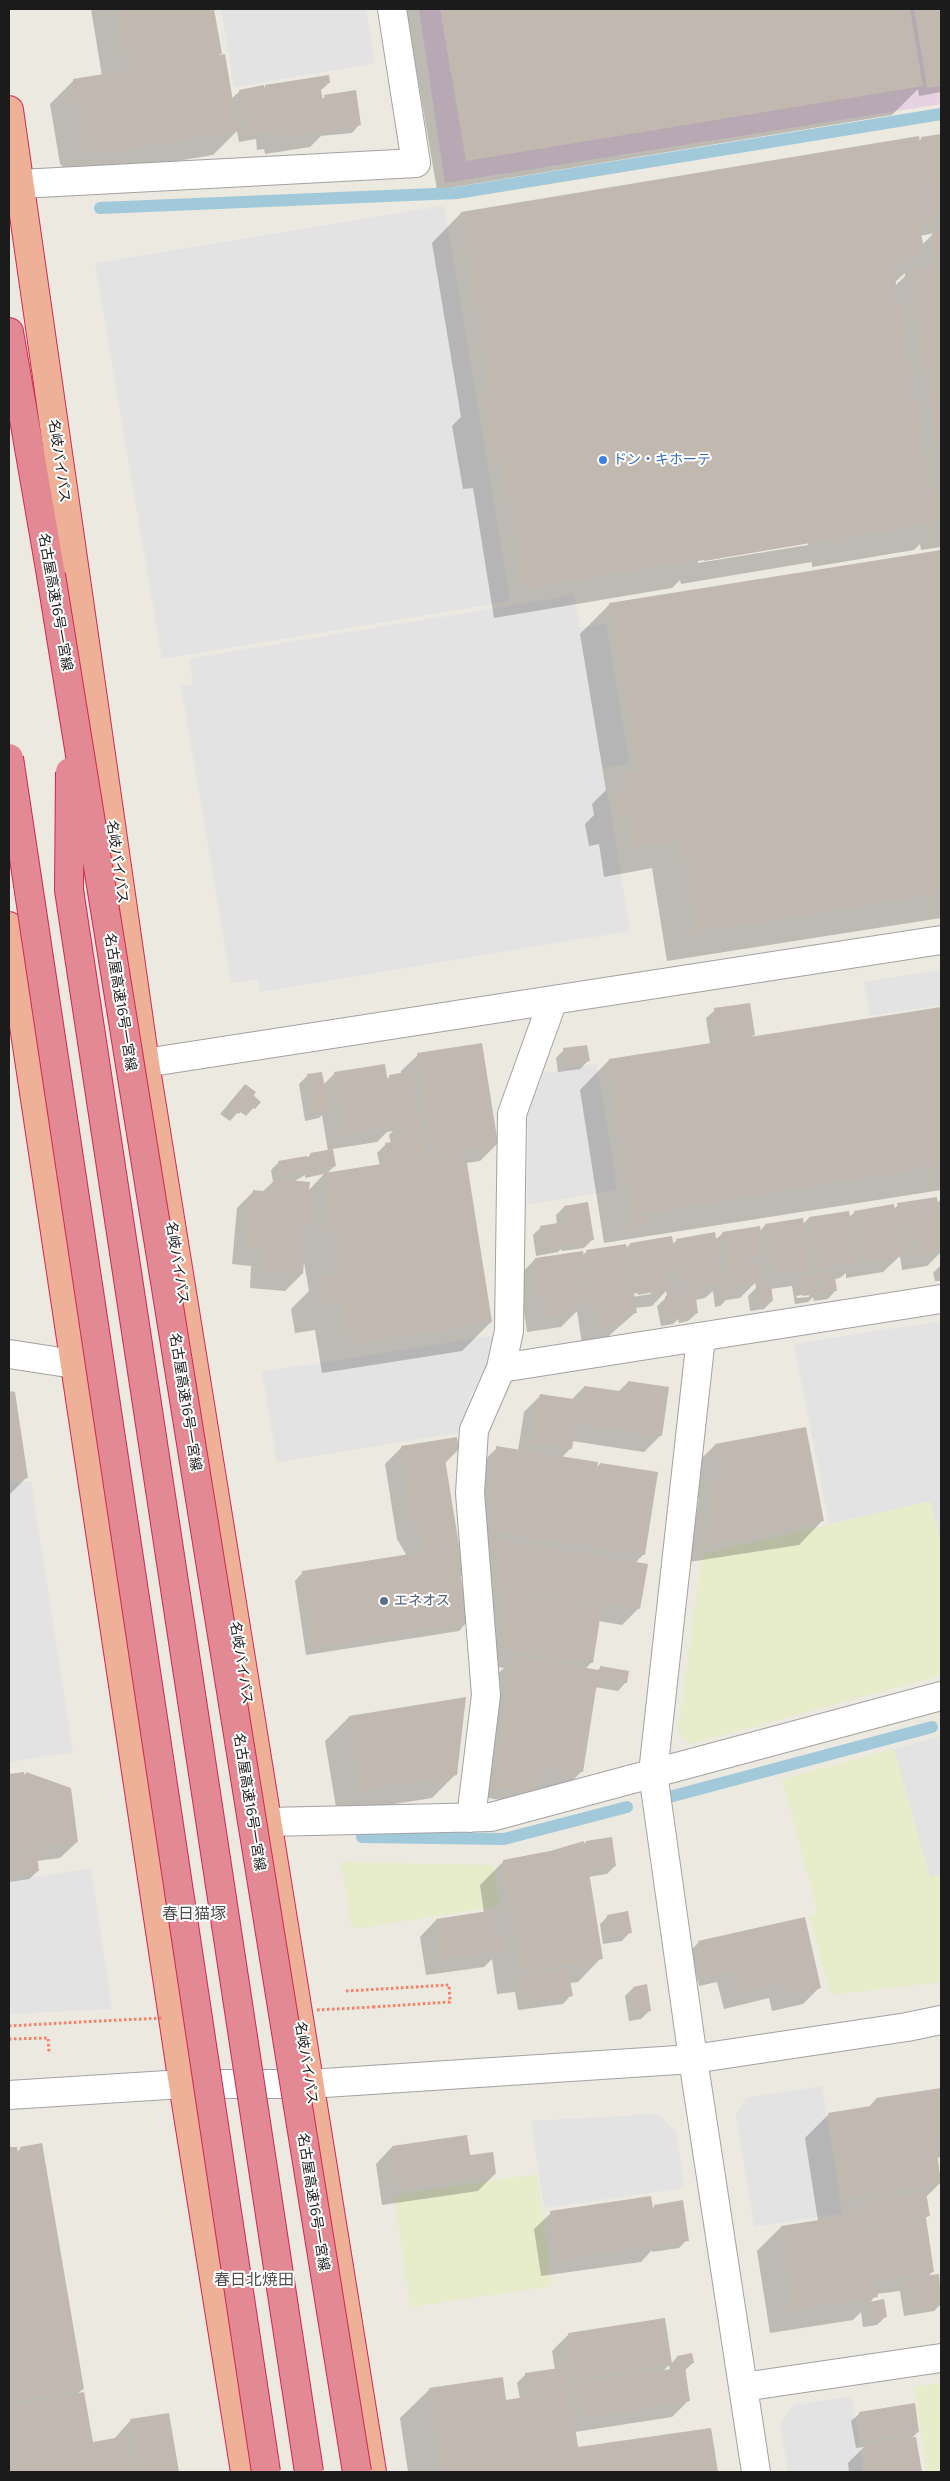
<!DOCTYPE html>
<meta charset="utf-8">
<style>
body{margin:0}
#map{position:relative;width:950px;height:2481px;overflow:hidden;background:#ece9e0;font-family:Figtree,sans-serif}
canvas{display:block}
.frame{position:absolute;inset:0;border:10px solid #1b1b1b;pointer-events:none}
</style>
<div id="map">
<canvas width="950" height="2481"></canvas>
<div class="frame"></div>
</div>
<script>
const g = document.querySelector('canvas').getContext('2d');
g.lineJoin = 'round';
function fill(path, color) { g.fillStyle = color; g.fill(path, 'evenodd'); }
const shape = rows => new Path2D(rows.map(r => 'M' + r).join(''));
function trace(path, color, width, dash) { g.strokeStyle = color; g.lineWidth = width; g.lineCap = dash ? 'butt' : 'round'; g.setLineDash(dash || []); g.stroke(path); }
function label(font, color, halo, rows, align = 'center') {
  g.font = font + ' Figtree,"Noto Sans JP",sans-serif'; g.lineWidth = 4; g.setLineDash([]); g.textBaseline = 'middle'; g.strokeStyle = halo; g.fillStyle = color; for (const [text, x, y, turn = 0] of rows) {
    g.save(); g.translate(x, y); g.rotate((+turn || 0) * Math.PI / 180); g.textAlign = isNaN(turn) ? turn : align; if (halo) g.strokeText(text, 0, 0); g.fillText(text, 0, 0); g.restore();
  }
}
fill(shape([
 [419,9,941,9,941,104,445,183]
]), '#e6d2e1');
fill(shape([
 [930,1501,941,1542,941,1675,690,1744,678,1732,702,1554],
 [894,1749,930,1876,941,1874,941,1982,831,1995,809,1916,818,1913,782,1779],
 [341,1862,493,1865,500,1906,352,1929],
 [537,2174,553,2286,410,2307,394,2195],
 [941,2383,941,2472,927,2472,914,2387]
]), '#e7eccb');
fill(shape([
 [221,9,366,9,375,63,234,87],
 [444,206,510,601,162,659,95,263],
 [574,595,580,628,606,623,629,764,603,768,630,931,260,992,258,979,231,983,181,686,193,684,189,659],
 [941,970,941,1005,870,1016,864,982],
 [597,1064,617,1190,527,1205,528,1114,544,1073],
 [941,1321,941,1542,930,1501,829,1524,794,1344],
 [497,1335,488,1368,470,1395,464,1432,277,1462,262,1372],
 [31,1481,73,1752,9,1762,9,1484],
 [941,1736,941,1874,930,1877,894,1749],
 [91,1868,112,2009,9,2014,9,1881],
 [822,2086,842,2213,754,2227,736,2114,746,2098],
 [658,2114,676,2131,684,2188,544,2208,531,2121],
 [852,2396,864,2472,788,2472,780,2424,794,2405]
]), '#e3e3e3');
fill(shape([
 [91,9,213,9,220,53,217,57,231,99,240,91,263,89,266,86,329,83,320,91,322,99,325,97,360,124,352,133,321,136,310,147,265,154,264,149,257,150,256,139,239,142,237,131,213,155,75,178,60,164,50,104,74,80,102,76],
 [406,9,941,9,941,92,919,96,918,89,892,115,437,190],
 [941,135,941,547,921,550,920,544,914,550,812,567,812,562,681,584,680,580,672,588,494,618,473,488,463,489,452,426,461,417,432,243,461,213,918,138,918,142,921,139],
 [934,233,922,245,920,236],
 [905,273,905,276,895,286,894,283],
 [808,542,808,545,698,563,698,561],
 [941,551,941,918,667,961,652,868,604,877,599,844,589,846,585,824,594,815,592,804,606,790,580,634,610,604],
 [941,1008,941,1190,604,1243,580,1090,609,1060,710,1044,706,1018,715,1010,754,1035,750,1038],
 [564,1050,588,1061,580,1069,558,1072,556,1058],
 [418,1055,497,1144,480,1161,466,1163,491,1322,462,1351,322,1373,315,1330,295,1333,291,1309,309,1291,304,1262,302,1274,285,1291,250,1288,251,1266,232,1264,237,1208,253,1192,262,1192,273,1182,271,1170,279,1162,307,1158,311,1154,328,1151,322,1115,319,1118,305,1121,299,1084,307,1076,323,1085,334,1074,387,1079,389,1077,401,1074,401,1071],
 [393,1131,389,1135,391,1143,386,1144,377,1153,380,1166,326,1174,335,1166,332,1149,377,1142,387,1132],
 [324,1174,308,1191,293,1182,305,1175,305,1178],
 [245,1085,259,1102,246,1116,239,1111,230,1121,220,1114],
 [941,1199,941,1252,927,1266,902,1270,900,1256,883,1272,846,1278,846,1273,840,1278,834,1279,836,1290,828,1299,814,1301,813,1297,808,1302,795,1304,792,1286,770,1289,772,1301,764,1309,750,1311,748,1296,756,1288,755,1283,740,1298,726,1300,720,1306,715,1307,713,1291,705,1298,695,1300,697,1313,688,1321,679,1323,678,1319,673,1324,661,1326,657,1306,667,1297,666,1291,652,1306,635,1308,636,1312,604,1340,582,1344,577,1311,561,1327,527,1332,519,1276,535,1259,582,1252,582,1256,587,1251,625,1249,630,1244,672,1245,677,1240,715,1240,723,1233,760,1231,765,1225,803,1224,809,1218,848,1212,849,1217,855,1212,893,1210,898,1205,936,1204],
 [651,1291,651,1294,632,1297,632,1294],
 [809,1294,809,1297,797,1298,796,1296],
 [564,1207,593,1239,584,1248,562,1251,561,1249,558,1252,536,1256,533,1235,541,1227,557,1224,556,1215],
 [941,1265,941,1281,935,1281,933,1273],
 [628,1382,661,1435,644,1452,572,1441,571,1448,561,1458,596,1468,600,1464,644,1554,635,1563,639,1608,622,1625,599,1621,592,1662,585,1669,597,1671,601,1667,626,1682,618,1691,595,1687,582,1771,558,1795,530,1791,517,1803,472,1795,490,1681,504,1668,486,1665,473,1471,497,1448,518,1451,524,1412,541,1395,571,1400,584,1387,618,1392],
 [9,1392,14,1393,27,1477,9,1495],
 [805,1428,822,1521,799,1545,689,1562,699,1498,697,1499,691,1469,715,1445],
 [402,1447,458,1450,445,1463,463,1575,460,1578,467,1622,459,1631,306,1655,295,1581,303,1572,407,1556,397,1539,385,1464],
 [349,1717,456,1774,432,1798,337,1813,325,1741],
 [22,1773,23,1776,26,1773,70,1789,77,1842,60,1858,37,1861,38,1871,29,1879,9,1882,9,1775],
 [586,1842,615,1866,607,1874,588,1877,601,1958,578,1982,569,1983,571,1995,563,2004,518,2010,515,1992,497,1994,492,1959,484,1967,426,1975,420,1937,436,1920,484,1913,480,1885,504,1861,583,1845],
 [608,1916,630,1932,622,1941,603,1944,600,1924],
 [699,1942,820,1987,803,2004,772,2011,769,1998,724,2009,717,1982,699,1986,690,1951],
 [633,1988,650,2010,641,2019,629,2021,625,1996],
 [941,2089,941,2157,937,2158,941,2182,926,2197,929,2215,925,2219,933,2271,928,2277,937,2275,941,2304,934,2311,904,2316,900,2291,876,2294,870,2303,885,2317,877,2325,863,2327,861,2312,853,2320,770,2333,757,2251,781,2227,818,2221,805,2138,829,2114,868,2108,876,2099],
 [41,2145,83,2389,77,2394,92,2443,114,2439,130,2421,168,2414,178,2472,9,2472,9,2148,16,2148,17,2152,20,2149],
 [392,2147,469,2156,495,2174,478,2191,382,2205,376,2164],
 [655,2206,687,2240,679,2248,652,2252,652,2250,641,2262,541,2276,534,2229,551,2213,652,2209],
 [664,2320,671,2364,677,2357,693,2363,684,2371,688,2401,672,2417,575,2432,577,2449,710,2429,717,2472,408,2472,400,2418,430,2389,505,2401,520,2399,517,2383,525,2375,555,2370,552,2351,568,2335],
 [669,2365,670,2370,663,2371],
 [860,2413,918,2432,911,2439,915,2438,921,2472,849,2472,848,2463,864,2447,856,2448,851,2421]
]), '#0003');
trace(shape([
 [100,208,457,193,941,114],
 [673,1796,932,1727],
 [362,1837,504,1839,627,1807]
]), '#a1c9da', 12);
fill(shape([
 [118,9,214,9,222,54,128,69],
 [440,9,910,9,923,86,466,161],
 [914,9,941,9,941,86,927,88],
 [225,54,238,131,99,154,83,140,73,79],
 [329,75,330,83,320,84,328,131,281,138,281,133,274,134,265,85],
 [264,85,271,130,247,134,239,90],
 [356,90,361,125,330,130,324,95],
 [941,134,941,219,935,220,921,137],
 [919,136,933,220,919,223,925,254,892,260,930,489,939,487,941,521,842,538,828,461,826,461,840,538,704,561,692,485,820,462,690,484,703,559,524,589,502,459,492,460,481,395,491,393,461,212],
 [941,231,941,461,940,461,908,272,938,267,932,233],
 [941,550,941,893,696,932,682,840,633,848,628,815,618,817,614,793,624,792,621,773,637,770,609,603],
 [750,1003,755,1035,719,1041,714,1008],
 [941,1007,941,1166,633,1215,609,1059],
 [482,1043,498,1144,433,1154,417,1053],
 [587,1045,590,1061,566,1064,563,1048],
 [385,1064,395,1126,344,1134,334,1072],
 [412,1071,419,1121,397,1124,389,1075],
 [322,1072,329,1110,313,1113,307,1074],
 [245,1084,256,1092,239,1114,228,1105],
 [254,1096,261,1102,255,1109,248,1104],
 [419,1122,425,1156,403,1160,397,1126],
 [398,1141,401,1160,388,1162,385,1143],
 [333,1149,336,1166,313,1170,310,1153],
 [465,1151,492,1322,351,1344,344,1301,324,1304,320,1278,340,1275,324,1173],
 [307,1156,310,1172,281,1176,278,1161],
 [274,1179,310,1182,309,1190,316,1191,313,1222,304,1221,302,1245,305,1245,303,1274,266,1271,267,1249,248,1248,253,1190,273,1192],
 [937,1197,941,1227,941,1251,918,1254,915,1233,902,1236,897,1203],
 [588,1202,594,1240,570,1244,564,1206],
 [894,1204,901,1256,863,1262,854,1211],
 [849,1211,858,1262,817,1269,809,1217],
 [643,1216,645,1225,631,1228,629,1218],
 [803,1218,811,1269,773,1275,765,1224],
 [564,1222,567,1245,544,1248,540,1226],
 [760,1226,764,1253,754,1255,758,1282,731,1285,722,1232],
 [715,1232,723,1282,694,1287,693,1281,683,1282,676,1239],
 [672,1236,678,1270,666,1271,670,1289,638,1295,630,1243],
 [908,1237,909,1248,903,1249,901,1238],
 [626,1244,637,1313,620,1315,622,1324,599,1328,586,1250],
 [583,1251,590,1297,577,1299,579,1311,544,1316,535,1258],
 [834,1271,837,1291,822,1293,818,1273],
 [814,1275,818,1294,803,1296,800,1277],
 [771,1284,773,1301,758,1303,756,1286],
 [728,1288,730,1298,723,1299,721,1290],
 [695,1291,698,1313,687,1315,683,1293],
 [679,1294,682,1317,669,1319,665,1296],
 [628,1381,669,1387,662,1436,578,1423,584,1386,626,1392],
 [9,1391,15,1392,28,1478,9,1481],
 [540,1394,580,1400,572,1449,532,1443],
 [806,1427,824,1521,757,1534,745,1471,721,1476,715,1444],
 [457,1437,459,1450,444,1453,464,1576,446,1578,413,1522,401,1446],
 [496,1446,598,1462,585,1546,494,1531],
 [600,1463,658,1472,645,1555,587,1546],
 [744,1473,756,1537,705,1546,716,1478],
 [494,1539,606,1557,598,1603,500,1587],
 [429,1551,446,1580,461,1578,469,1623,314,1647,302,1571],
 [607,1557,648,1564,640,1609,600,1603],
 [501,1589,602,1606,593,1663,503,1649],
 [513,1656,599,1670,583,1772,544,1766,542,1779,495,1772],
 [600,1666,629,1671,627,1683,599,1679],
 [466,1697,457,1775,360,1790,349,1716],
 [24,1772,33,1848,9,1851,9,1774],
 [26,1772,71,1788,78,1842,35,1847],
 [495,1773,533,1779,531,1792,493,1787],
 [612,1837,616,1866,590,1871,586,1841],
 [584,1841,603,1959,521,1971,503,1860,550,1851],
 [36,1849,39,1871,9,1875,9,1853],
 [495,1910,502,1950,442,1959,436,1919],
 [628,1911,632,1933,611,1936,607,1915],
 [805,1917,821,1988,789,1995,785,1982,740,1993,735,1972,707,1978,698,1941],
 [568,1969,573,1996,526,2003,521,1977],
 [647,1984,651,2011,637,2013,633,1987],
 [941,2088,941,2138,935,2139,941,2183,842,2198,828,2113,877,2105,876,2098],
 [467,2135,470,2155,493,2152,496,2174,398,2189,392,2146],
 [42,2143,84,2389,61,2393,20,2147],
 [9,2147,17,2147,58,2393,9,2402],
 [926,2192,930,2216,869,2225,865,2202],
 [651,2196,659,2245,557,2260,550,2211],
 [683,2200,689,2241,660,2244,654,2205],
 [864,2213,878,2297,794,2310,781,2226],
 [926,2218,934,2272,878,2281,869,2227],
 [939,2274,941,2304,912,2308,907,2278],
 [884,2299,887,2317,871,2320,869,2302],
 [665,2318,672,2364,575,2378,568,2333],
 [692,2353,694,2363,678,2366,677,2356],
 [567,2367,570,2388,528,2394,525,2373],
 [685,2367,690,2401,581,2418,575,2383],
 [503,2377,506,2400,570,2390,578,2447,711,2428,718,2472,442,2472,429,2388],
 [84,2392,93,2442,126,2436,133,2472,11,2472,9,2405],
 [915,2403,919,2432,864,2441,859,2412],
 [169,2413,179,2472,139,2472,130,2419],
 [916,2437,922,2472,868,2472,864,2445]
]), '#c1b8b0');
const minor = shape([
 [20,184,416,163,392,9],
 [145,1063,941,940],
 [701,1337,653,1773,693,2059,756,2472],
 [9,1354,74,1364],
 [501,1368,941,1299],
 [471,1818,486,1695,470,1493,474,1430,501,1368,509,1331,512,1114,553,1000],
 [267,1822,491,1817,941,1696],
 [743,2387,941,2358]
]);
const tertiary = shape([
 [9,2095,183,2084,309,2084,693,2059,907,2027,941,2020]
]);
const trunk = shape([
 [9,110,145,1063,372,2472],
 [9,926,183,2084,245,2472]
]);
const motorway = shape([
 [9,332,51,575]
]);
trace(minor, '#a2a2a2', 30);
trace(tertiary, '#a2a2a2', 30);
trace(trunk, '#d12755', 30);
trace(motorway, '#d12755', 30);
trace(shape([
 [346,1991,449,1985,450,2002,373,2007],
 [9,2026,99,2021],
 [9,2039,48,2038,49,2052]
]), '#f68068', 3, [2.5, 2.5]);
trace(minor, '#fff', 28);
trace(tertiary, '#fff', 28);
trace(trunk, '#eeb096', 28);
trace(motorway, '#e38993', 28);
const motorwayBridge = shape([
 [51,575,357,2472],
 [9,758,266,2472],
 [70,772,69,890,309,2472]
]);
trace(motorwayBridge, '#d12755', 30, []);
trace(shape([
 [317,2010,373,2007],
 [99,2021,163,2018]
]), '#f68068', 3, [2.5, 2.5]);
trace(motorwayBridge, '#e38993', 28);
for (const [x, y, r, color] of [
 [603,460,5,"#3f7fe0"],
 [384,1601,5,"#5c6f8a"]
]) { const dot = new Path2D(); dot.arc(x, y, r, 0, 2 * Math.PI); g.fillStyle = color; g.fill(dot); trace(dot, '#fff', 2); }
label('14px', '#366cbe', '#fff', [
 ["ドン・キホーテ",613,460]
], 'left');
label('14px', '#1b1b1b', '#fff', [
 ["名岐バイパス",59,461,82],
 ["名古屋高速16号一宮線",55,602,80],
 ["名岐バイパス",117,862,82],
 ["名古屋高速16号一宮線",120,1002,81],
 ["名岐バイパス",177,1263,81],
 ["名古屋高速16号一宮線",185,1402,81],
 ["名岐バイパス",241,1663,81],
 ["名古屋高速16号一宮線",249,1802,81],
 ["名岐バイパス",306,2063,81],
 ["名古屋高速16号一宮線",313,2202,81]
]);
label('14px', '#4e5e75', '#fff', [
 ["エネオス",394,1601]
], 'left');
label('16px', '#4e4e4e', '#fff', [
 ["春日猫塚",194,1914],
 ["春日北焼田",254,2280]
]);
</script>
